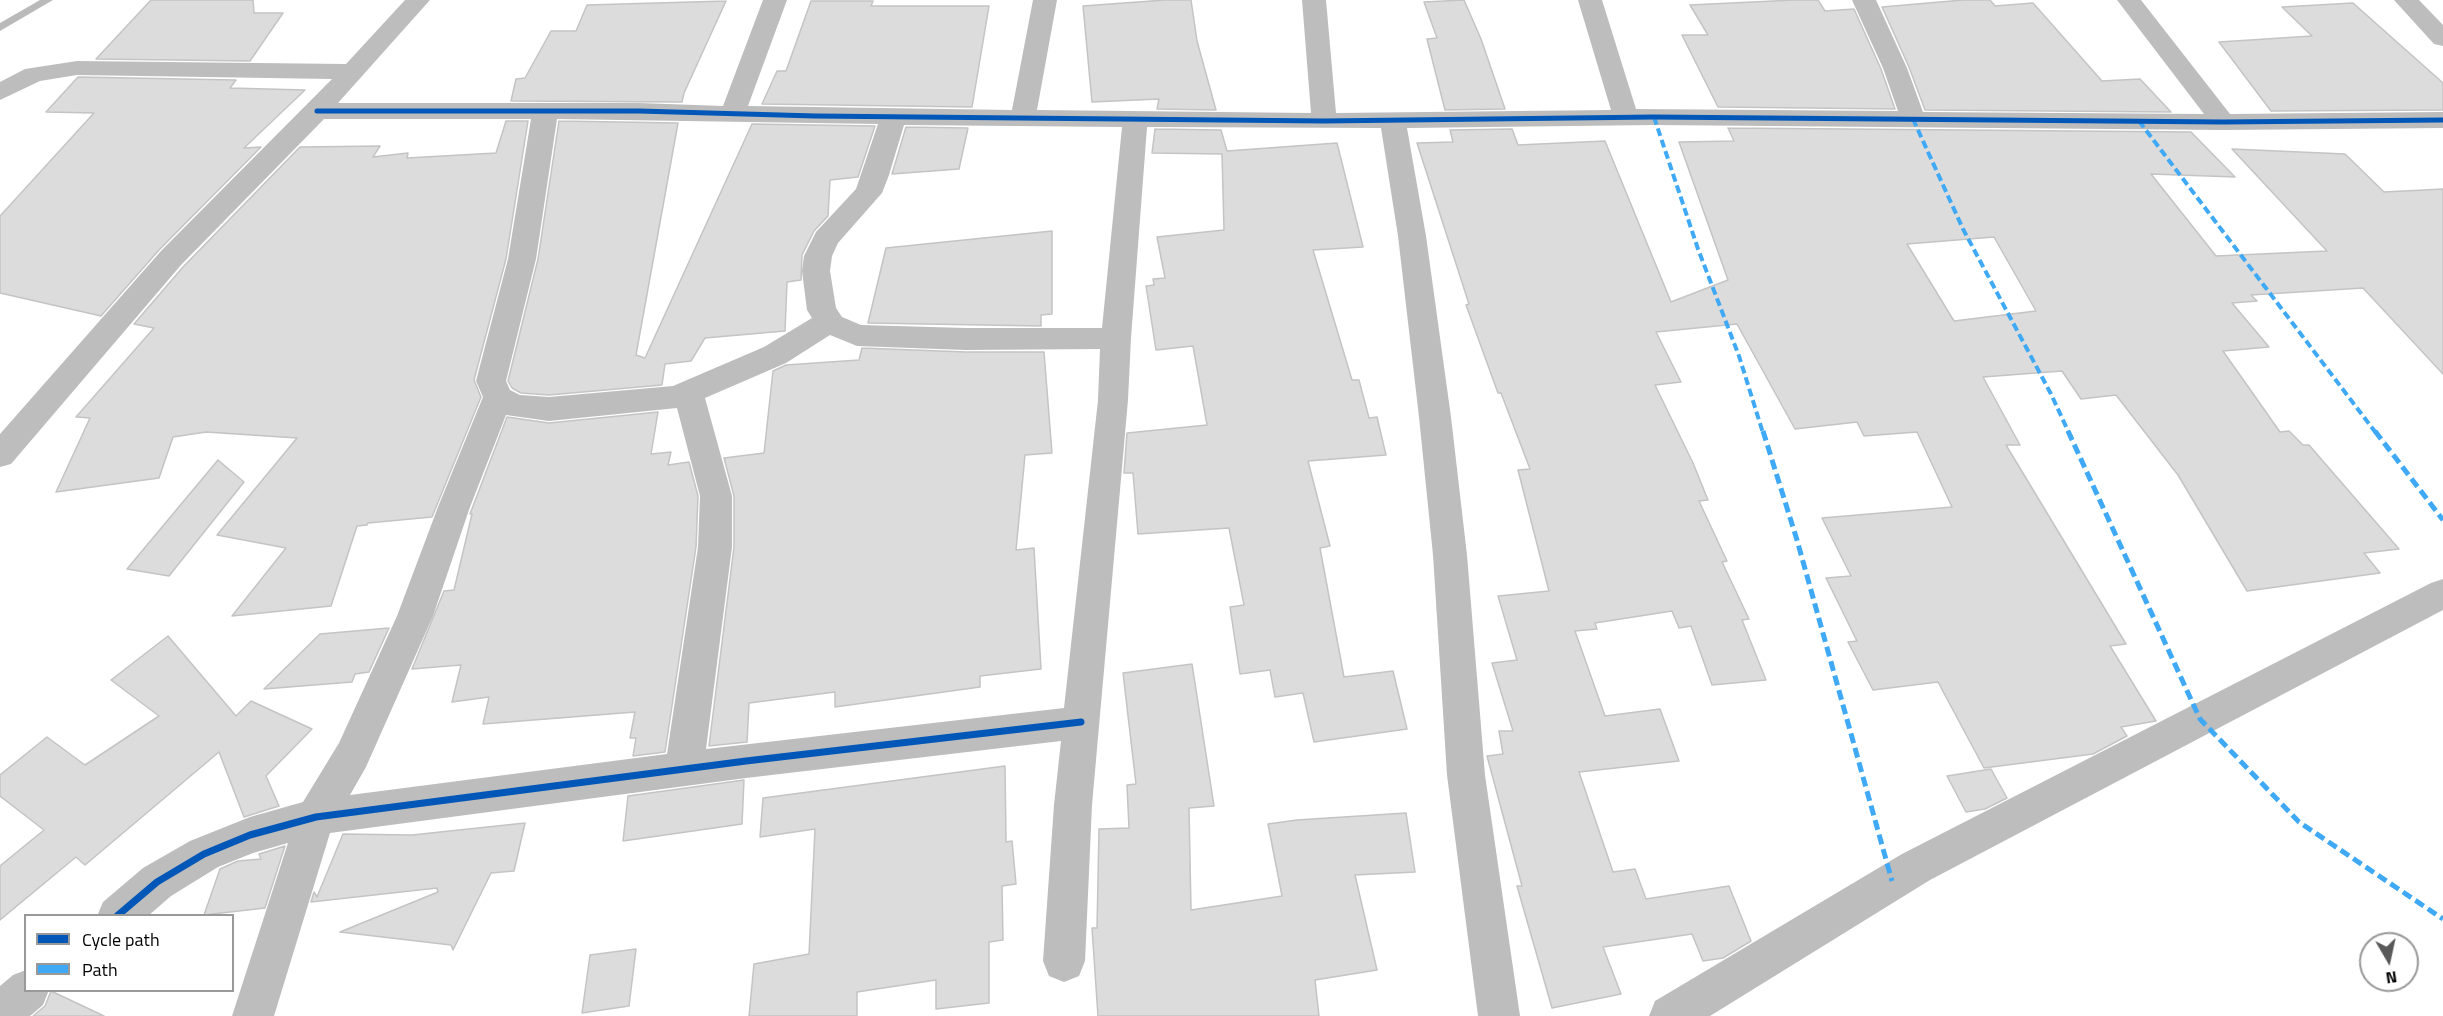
<!DOCTYPE html>
<style>
body{margin:0}
#map{position:relative;width:2443px;height:1016px;overflow:hidden;background:#fff;font-family:"Titillium Web",sans-serif}
canvas{display:block}
.legend{position:absolute;left:24px;top:914px;width:210px;height:78px;box-sizing:border-box;background:#fff;border:2px solid #999;margin:0;padding:8px 10px;list-style:none;font-size:18px;color:#000}
.legend li{display:flex;align-items:center;gap:12px;height:30px}
.legend b{width:30px;border:2px solid #999}
.north{position:absolute;left:2359px;top:932px;width:60px;height:60px;box-sizing:border-box;background:#fff;border:2px solid #999;border-radius:50%;rotate:171deg;font-size:16px;font-weight:700;line-height:24px;text-align:center;color:#000}
.north::after{content:'';display:block;margin:auto;width:21px;height:27px;background:#595959;clip-path:polygon(50% 0,100% 100%,50% 72%,0 100%)}
</style>
<div id="map">
<canvas width="2443" height="1016"></canvas>
<ul class="legend">
<li><b style="height:8px;background:#0057b8"></b>Cycle path</li>
<li><b style="height:8px;background:#3fa9f5"></b>Path</li>
</ul>
<div class="north">N</div>
</div>
<script>
const g = document.querySelector('canvas').getContext('2d');
g.lineJoin = 'round';
const shape = rows => new Path2D(rows.map(r => 'M' + r).join(''));
function fill(path, color) { g.fillStyle = color; g.fill(path, 'evenodd'); }
function trace(path, color, width, dash) { g.strokeStyle = color; g.lineWidth = width; g.lineCap = dash ? 'butt' : 'round'; g.setLineDash(dash || []); g.stroke(path); }
fill(shape([
 [40,0,53,0,0,31,0,23,40,0]
]), '#bababa');
const building = shape([
 [151,0,253,0,254,13,283,13,250,61,96,59,151,0],
 [1165,0,1191,0,1197,41,1216,110,1157,109,1159,99,1092,102,1083,6,1165,0],
 [1464,0,1481,39,1505,109,1445,110,1427,39,1437,38,1424,2,1464,0],
 [1794,0,1818,0,1825,11,1854,9,1881,69,1895,109,1718,107,1682,35,1708,35,1690,5,1794,0],
 [1963,0,1990,0,1995,6,2033,3,2102,81,2140,79,2171,112,1925,110,1909,67,1882,7,1963,0],
 [726,1,684,93,682,102,511,101,516,79,525,78,551,31,576,31,587,5,726,1],
 [811,1,873,1,871,6,989,6,972,107,762,104,777,71,786,71,811,1],
 [2353,3,2443,83,2443,110,2271,111,2219,42,2312,36,2282,7,2353,3],
 [78,77,236,80,230,88,305,90,244,148,261,147,159,250,101,316,0,293,0,216,94,113,46,112,78,77],
 [506,121,528,121,506,259,474,380,481,397,432,517,368,523,367,525,357,526,331,606,232,616,286,548,217,535,297,438,206,432,173,437,159,478,56,492,90,418,76,417,154,328,134,324,183,267,300,147,380,146,373,157,408,153,407,158,496,153,506,121],
 [559,121,678,123,636,355,645,358,752,124,875,126,858,177,830,180,828,216,814,231,802,255,801,280,787,282,785,331,705,338,691,361,665,364,662,385,549,395,521,393,512,388,508,381,538,259,559,121],
 [906,127,968,128,959,169,892,174,906,127],
 [1728,128,2191,132,2235,177,2151,174,2216,256,2327,251,2232,149,2345,154,2384,192,2443,189,2443,374,2363,288,2251,295,2257,301,2232,303,2269,347,2223,351,2280,432,2289,431,2303,445,2309,445,2399,549,2364,553,2380,573,2247,591,2178,475,2116,395,2081,399,2062,371,1983,377,2020,445,2006,445,2126,644,2110,646,2156,721,2121,727,2127,736,2093,754,1984,768,1938,682,1873,690,1848,642,1857,641,1826,578,1851,576,1822,518,1952,507,1917,432,1864,436,1857,422,1795,429,1737,324,1656,332,1681,382,1655,385,1693,463,1708,500,1699,501,1727,561,1722,562,1749,619,1742,620,1766,680,1712,685,1691,626,1679,628,1672,611,1595,623,1597,629,1575,631,1605,716,1660,709,1679,761,1579,772,1613,872,1635,869,1646,899,1729,886,1751,941,1723,958,1703,961,1692,934,1603,947,1621,994,1552,1008,1517,886,1522,886,1487,756,1503,754,1499,731,1513,731,1492,663,1517,660,1498,596,1549,591,1518,470,1530,469,1501,393,1498,393,1466,305,1469,304,1417,143,1453,142,1450,130,1512,129,1518,145,1605,141,1671,302,1728,280,1679,142,1734,141,1728,128],
 [1994,237,2036,311,1954,321,1907,244,1994,237],
 [1155,129,1221,130,1227,151,1337,143,1363,247,1313,250,1352,380,1359,380,1369,418,1377,417,1386,455,1308,461,1330,546,1320,548,1344,677,1393,671,1407,729,1314,742,1303,693,1275,697,1270,670,1240,674,1230,607,1244,605,1229,528,1138,534,1133,473,1124,473,1127,433,1207,425,1193,346,1156,350,1146,286,1154,285,1153,279,1165,278,1157,237,1224,230,1222,154,1152,153,1155,129],
 [1052,231,1052,314,1041,315,1041,326,868,323,886,248,1052,231],
 [862,348,966,352,1044,352,1052,453,1025,455,1016,550,1034,548,1041,669,980,676,980,687,835,707,835,692,749,703,747,742,709,746,734,547,734,496,724,458,764,453,773,371,786,365,859,360,862,348],
 [658,412,651,454,671,452,668,465,689,462,698,496,696,547,665,752,633,756,636,738,630,738,635,712,483,724,489,697,452,702,461,665,412,669,444,591,454,590,472,514,470,514,507,417,549,423,658,412],
 [218,460,244,482,169,576,127,569,218,460],
 [389,628,369,672,355,674,352,682,264,689,320,634,389,628],
 [168,636,236,716,251,701,312,729,266,776,279,806,244,817,219,752,85,865,76,857,0,920,0,866,44,830,0,796,0,775,47,737,85,765,159,716,111,680,168,636],
 [1192,664,1214,806,1189,808,1191,910,1282,896,1268,824,1297,820,1406,813,1415,872,1355,875,1377,970,1315,980,1319,1016,1098,1016,1092,928,1097,928,1099,829,1129,828,1127,785,1136,784,1123,673,1192,664],
 [1005,766,1006,842,1012,841,1016,884,1002,886,1003,940,989,942,989,1003,936,1009,936,980,857,992,857,1016,749,1016,754,964,809,954,815,829,760,837,763,798,1005,766],
 [1991,769,2007,798,1985,809,1966,812,1947,776,1991,769],
 [744,780,742,824,623,841,628,796,744,780],
 [525,823,514,871,491,873,453,950,451,945,340,932,438,892,437,888,311,902,314,892,317,897,343,834,412,835,525,823],
 [285,846,265,908,204,915,220,869,238,861,261,859,259,854,285,846],
 [636,949,629,1006,582,1013,590,955,636,949],
 [51,991,104,1016,33,1016,45,1006,51,991]
]);
fill(building, '#dcdcdc');
trace(building, '#c4c4c4', 1.5);
fill(shape([
 [405,0,430,0,338,103,639,103,723,106,763,0,787,0,748,106,1012,110,1033,0,1057,0,1037,110,1311,113,1302,0,1326,0,1336,113,1611,110,1578,0,1602,0,1636,109,1898,111,1883,68,1852,0,1876,0,1907,68,1923,112,2204,114,2117,0,2141,0,2230,114,2443,112,2443,128,2223,130,1654,125,1407,128,1426,236,1451,417,1467,555,1485,775,1520,1016,1478,1016,1447,775,1433,555,1419,417,1398,236,1381,128,1147,127,1131,338,1128,400,1092,805,1085,961,1079,976,1064,982,1049,976,1043,961,1054,805,1061,741,746,778,330,833,274,1016,232,1016,288,843,253,853,218,867,171,896,148,916,97,916,103,902,143,868,190,841,250,817,303,802,339,743,397,616,438,507,483,397,476,381,508,259,531,119,324,119,181,265,11,464,0,467,0,434,161,251,332,79,77,75,40,81,0,100,0,82,25,69,77,61,346,64,405,0],
 [557,119,878,124,856,189,816,232,804,256,802,271,807,310,812,318,764,347,673,386,549,397,520,395,510,390,506,381,536,259,557,119],
 [904,125,1122,127,1102,328,966,328,861,325,842,317,836,308,830,271,832,256,838,243,882,193,889,175,904,125],
 [830,335,857,346,966,350,1100,349,1098,400,1064,708,706,749,732,547,732,496,705,398,786,363,830,335],
 [677,408,700,496,698,547,667,754,350,795,366,767,433,616,470,507,506,415,549,421,677,408],
 [2394,0,2419,0,2443,25,2443,46,2434,44,2394,0],
 [2443,579,2443,610,1930,880,1710,1016,1649,1016,1655,1001,1902,854,2431,583,2443,579],
 [26,970,26,990,49,990,43,1005,30,1016,0,1016,0,986,13,975,26,970]
]), '#bdbdbd');
trace(shape([
 [1654,117,1698,249,1739,356,1763,433],
 [1913,119,1963,229,2051,394,2069,433],
 [2139,121,2376,433]
]), '#3fa9f5', 4, [8, 4]);
trace(shape([
 [1763,431,1797,540,1892,881],
 [2068,431,2200,719,2299,822,2443,919],
 [2375,431,2443,520]
]), '#3fa9f5', 5, [10, 5]);
trace(shape([
 [317,111,639,111,815,116,1324,121,1654,117,2223,122,2443,120]
]), '#0057b8', 5);
trace(shape([
 [117,916,157,882,204,854,250,835,316,817,746,761,1081,722]
]), '#0057b8', 7);
</script>
